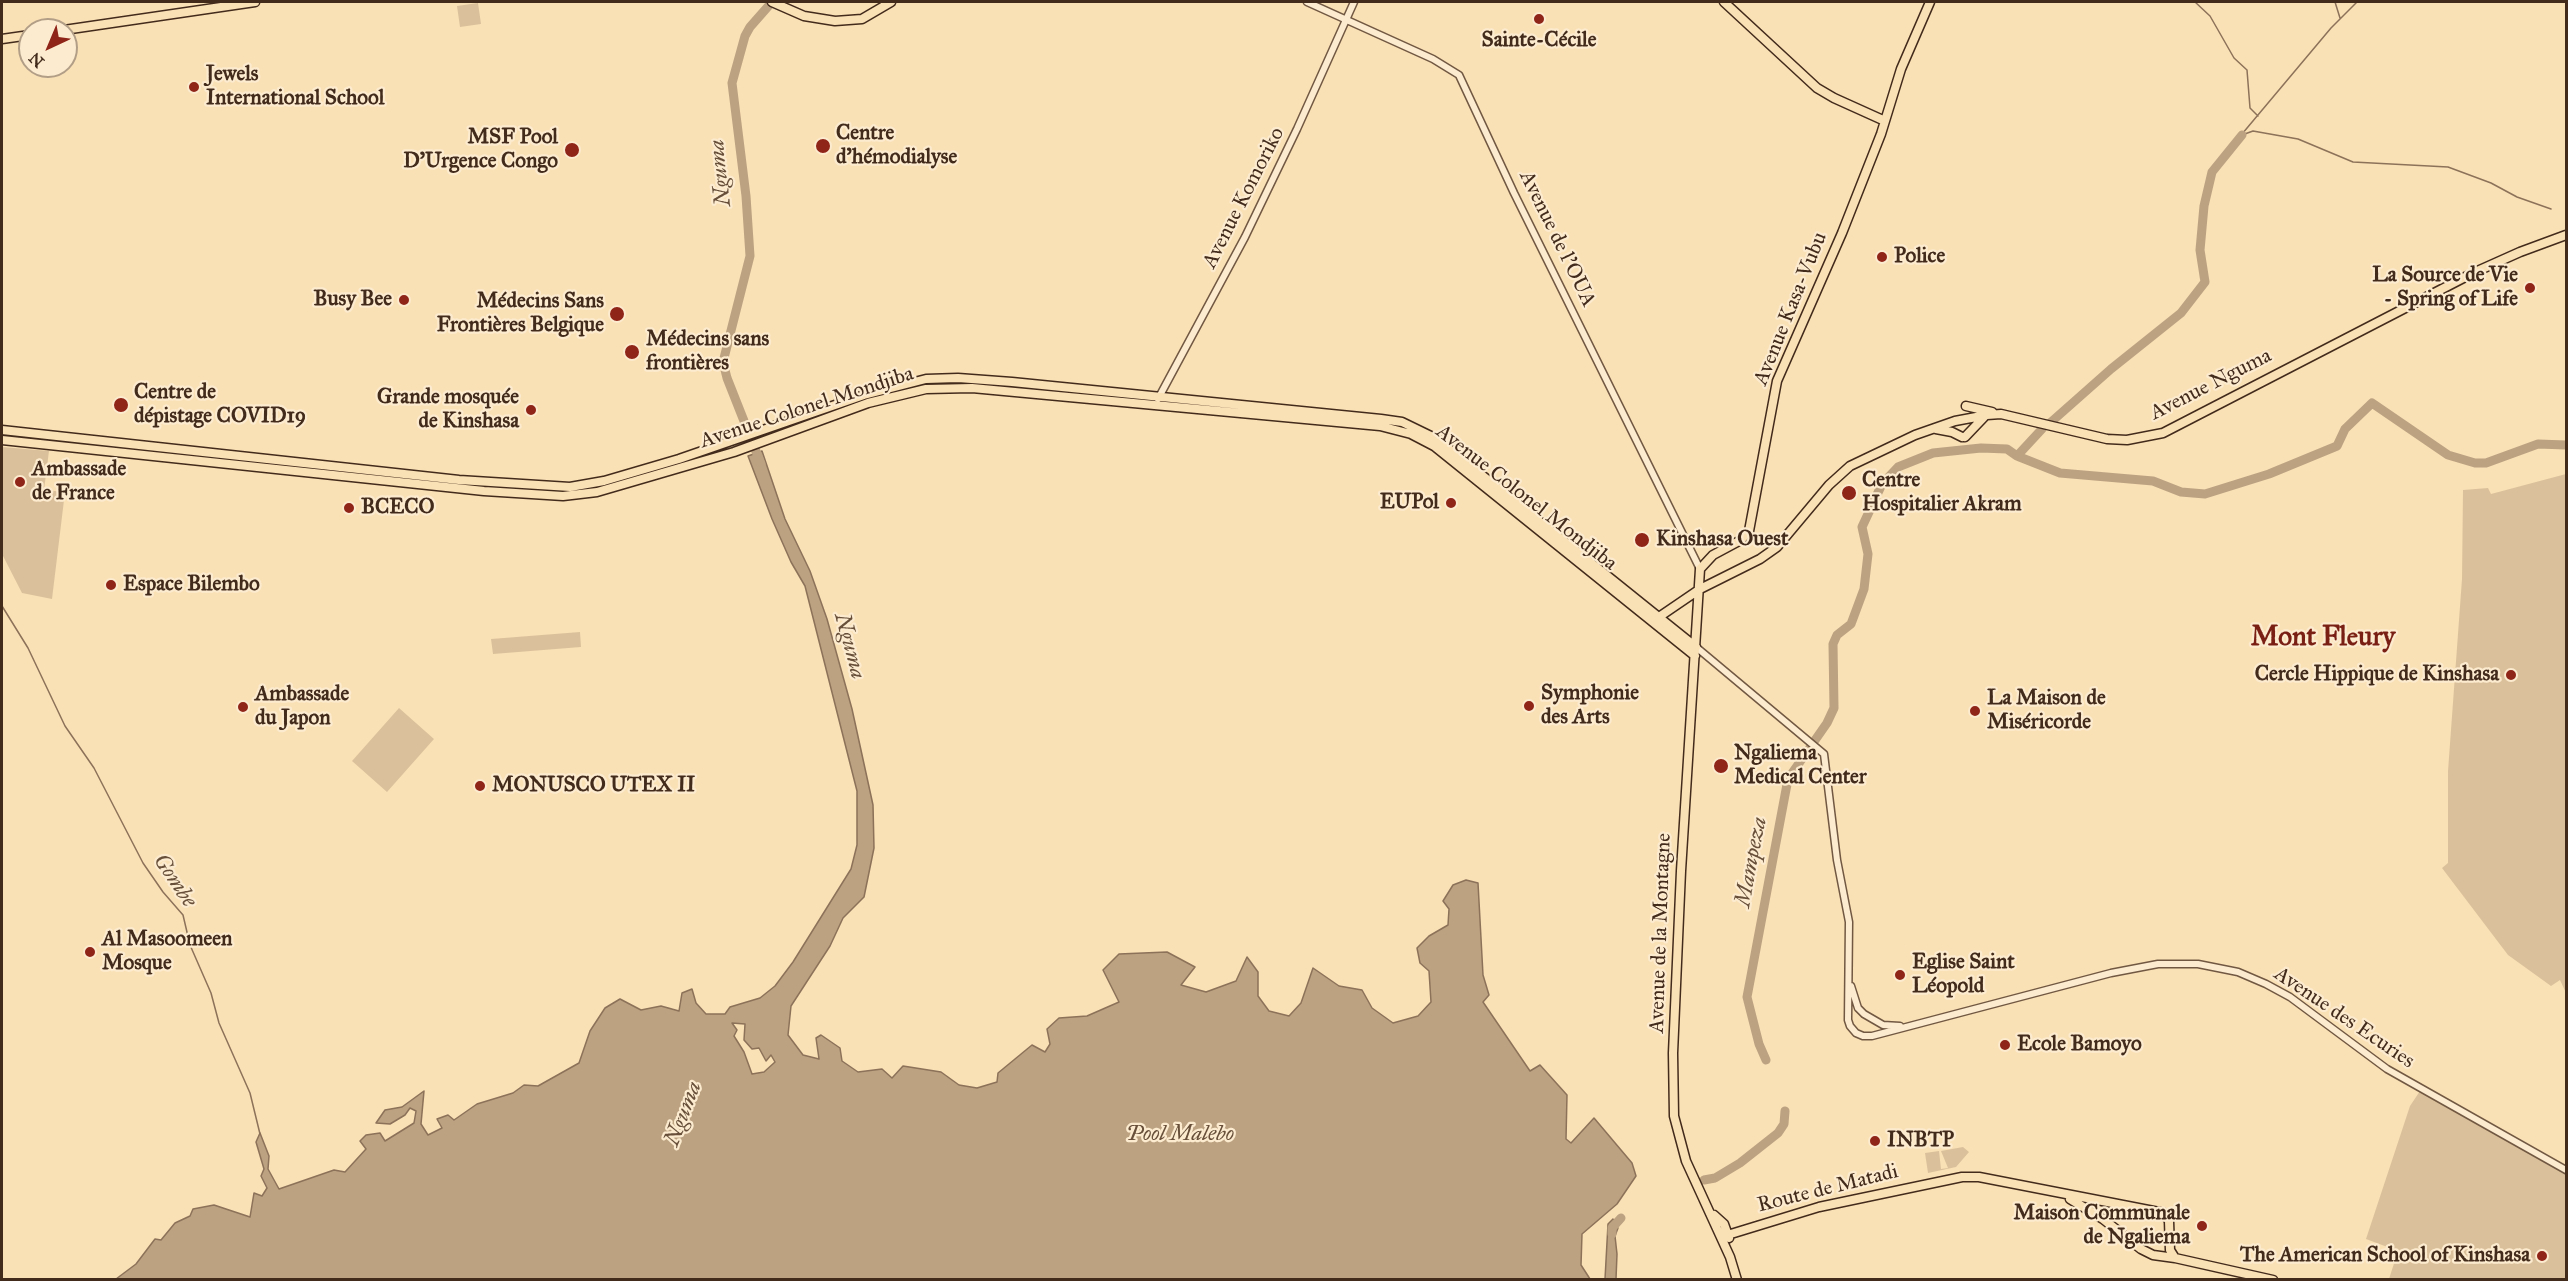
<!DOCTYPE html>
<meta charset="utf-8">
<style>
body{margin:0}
#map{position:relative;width:2568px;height:1281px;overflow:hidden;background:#fae0b5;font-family:"IM FELL Great Primer",serif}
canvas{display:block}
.frame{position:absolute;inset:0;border:3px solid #432b1c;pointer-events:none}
.north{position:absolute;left:18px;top:18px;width:60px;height:60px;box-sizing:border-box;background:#fcebcf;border:2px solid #b29e87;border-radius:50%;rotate:224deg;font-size:16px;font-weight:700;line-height:24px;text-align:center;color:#432b1c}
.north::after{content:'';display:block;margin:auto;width:21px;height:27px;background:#8f2418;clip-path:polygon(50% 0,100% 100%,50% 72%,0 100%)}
</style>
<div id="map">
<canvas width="2568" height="1281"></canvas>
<div class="frame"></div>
<div class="north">N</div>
</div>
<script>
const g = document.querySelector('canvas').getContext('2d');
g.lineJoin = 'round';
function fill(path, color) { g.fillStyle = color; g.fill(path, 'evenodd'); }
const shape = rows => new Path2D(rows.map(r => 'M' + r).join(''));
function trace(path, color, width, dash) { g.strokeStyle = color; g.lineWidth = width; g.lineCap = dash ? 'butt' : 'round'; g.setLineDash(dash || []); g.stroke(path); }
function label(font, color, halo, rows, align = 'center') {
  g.font = font + ' "IM FELL Great Primer",serif'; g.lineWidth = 4.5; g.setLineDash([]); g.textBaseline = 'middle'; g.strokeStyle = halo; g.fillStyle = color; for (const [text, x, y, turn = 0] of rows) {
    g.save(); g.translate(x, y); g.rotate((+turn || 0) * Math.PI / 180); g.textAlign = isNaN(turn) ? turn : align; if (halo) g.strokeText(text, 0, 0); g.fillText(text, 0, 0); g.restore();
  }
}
fill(shape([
 [478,3,481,24,460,27,457,6],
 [2,447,49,451,44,490,65,492,52,599,22,593,2,554],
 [2566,474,2566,993,2560,980,2551,986,2508,955,2442,868,2448,863,2448,771,2462,579,2463,490,2488,488,2491,494],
 [580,632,581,647,493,654,491,639],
 [399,708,434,739,387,792,352,761],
 [2420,1091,2435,1098,2566,1173,2566,1279,2389,1279,2398,1251,2366,1239,2410,1106],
 [1963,1147,1969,1152,1956,1167,1928,1173,1925,1153,1939,1151,1941,1169,1948,1168,1941,1151]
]), '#dbc19b');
const water = shape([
 [762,451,785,519,810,571,827,619,852,709,873,805,874,848,864,897,843,918,830,946,791,1006,788,1035,803,1055,819,1059,816,1038,821,1035,840,1048,842,1061,858,1072,882,1069,892,1078,903,1066,941,1072,959,1085,977,1088,997,1082,998,1073,1032,1045,1045,1052,1050,1044,1047,1029,1059,1018,1087,1016,1119,1002,1103,970,1119,954,1167,952,1195,967,1181,985,1206,992,1236,981,1247,957,1258,972,1258,996,1269,1011,1289,1016,1301,1003,1313,968,1339,986,1362,990,1372,1008,1393,1023,1418,1016,1431,1002,1429,971,1420,963,1417,948,1429,936,1448,925,1449,909,1443,901,1453,885,1466,880,1478,883,1483,975,1489,995,1483,1002,1530,1071,1540,1065,1567,1095,1566,1139,1571,1143,1594,1118,1632,1163,1636,1176,1617,1204,1582,1234,1581,1265,1590,1279,116,1279,136,1264,155,1239,161,1240,175,1223,190,1216,193,1209,214,1205,250,1217,254,1193,262,1196,267,1188,261,1176,264,1169,256,1142,260,1133,269,1156,268,1169,279,1189,334,1170,345,1172,366,1149,360,1141,366,1135,380,1133,385,1141,414,1123,416,1111,410,1108,405,1115,390,1124,376,1123,385,1110,402,1107,424,1091,421,1124,428,1135,442,1128,437,1119,448,1115,454,1120,477,1104,513,1093,524,1085,538,1086,579,1063,590,1031,605,1008,620,999,641,1010,661,1006,679,1011,682,993,692,989,696,1003,706,1014,725,1014,730,1007,760,998,775,986,793,962,851,869,857,845,857,791,805,586,791,562,772,519,748,456,762,451],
 [732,1023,745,1024,744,1040,752,1049,759,1048,766,1061,771,1055,775,1062,764,1072,752,1074,744,1052,734,1036,737,1030,732,1023],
 [1613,1219,1618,1228,1615,1236,1617,1254,1616,1279,1605,1279,1608,1224,1613,1219]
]);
fill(water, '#bca281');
trace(water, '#8c7259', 1.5);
trace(shape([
 [2195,2,2210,16,2234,58,2247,70,2250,108,2258,116],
 [2335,2,2340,18],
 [2242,134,2331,28,2357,2],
 [2242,135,2253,131,2298,139,2353,162,2448,167,2491,183,2517,197,2551,209],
 [2,606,28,648,65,726,94,768,143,863,163,892,183,915,190,945,211,993,219,1023,250,1093,260,1134]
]), '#8c7259', 1.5);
trace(shape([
 [2050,423,2111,369,2181,313,2205,282,2200,250,2204,206,2212,172,2242,135],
 [2017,456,2042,429],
 [761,464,727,378,723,362,750,256,746,196,732,83,745,36,750,27,772,2],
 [1766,1060,1759,1044,1747,997,1788,779,1827,723,1834,708,1833,644,1837,635,1851,624,1864,589,1868,554,1862,527,1882,484,1898,467,1933,453,1981,448,2007,449,2017,456,2060,473,2153,481,2181,492,2205,494,2269,474,2337,446,2345,429,2372,403,2448,455,2475,463,2486,463,2538,444,2566,445],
 [1704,1180,1715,1178,1740,1163,1778,1133,1784,1124,1785,1111],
 [1612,1234,1612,1228,1621,1218]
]), '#bca281', 9);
const minor = shape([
 [1307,2,1433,59,1459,75,1514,193,1700,569],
 [1158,399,1245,237,1297,129,1354,2],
 [1696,647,1824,754,1837,860,1849,922,1848,1020,1850,1026,1856,1033,1863,1036,1872,1036,2111,973,2158,964,2198,964,2238,972,2266,984,2290,997,2387,1069,2566,1170],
 [1851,986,1858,1008,1864,1014,1883,1025,1900,1026]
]);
const major = shape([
 [772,2,804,16,835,21,862,19,891,2],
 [1724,2,1817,88,1834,98,1885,121],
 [64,30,255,2],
 [2,39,30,35],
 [1966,406,1992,412],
 [1936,429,1952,432,1962,437],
 [2,430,459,480,570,487,604,481,679,459,864,395,926,379,958,378,1012,382,1381,419,1402,422,1437,439,1696,647],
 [1965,437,1986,415],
 [2,440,484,491,563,496,597,492,734,452,868,403,926,389,972,388,1380,426,1411,434,1434,446,1695,656],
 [1656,619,1700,589,1760,559,1777,547,1829,485,1850,466,1915,435,1955,421,1987,415,2001,414,2107,439,2127,440,2163,433,2473,273,2520,252,2566,235],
 [2070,1199,2103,1219,2141,1249,2153,1255,2175,1258,2273,1280],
 [1714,1215,1724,1224,1729,1238],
 [1721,1237,1819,1207,1962,1177,1979,1177,2164,1213,2169,1221,2170,1250,2175,1258],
 [1737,1280,1730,1257,1686,1161,1674,1116,1673,1053,1681,871,1700,569,1713,555,1741,540,1749,531,1777,381,1842,233,1881,134,1901,69,1930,2]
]);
trace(minor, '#715842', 9);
trace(major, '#432b1c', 11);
trace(minor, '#fcebcf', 6);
trace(major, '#fae0b5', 8);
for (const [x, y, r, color] of [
 [1539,19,6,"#8f2418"],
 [194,87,6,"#8f2418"],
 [823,146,8,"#8f2418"],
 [572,150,8,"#8f2418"],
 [1882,257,6,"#8f2418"],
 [2530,288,6,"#8f2418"],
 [404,300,6,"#8f2418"],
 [617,314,8,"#8f2418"],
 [632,352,8,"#8f2418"],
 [121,405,8,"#8f2418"],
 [531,410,6,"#8f2418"],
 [20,482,6,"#8f2418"],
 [1849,493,8,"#8f2418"],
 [1451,503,6,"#8f2418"],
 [349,508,6,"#8f2418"],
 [1642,540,8,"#8f2418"],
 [111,585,6,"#8f2418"],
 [2511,675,6,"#8f2418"],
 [1529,706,6,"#8f2418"],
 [243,707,6,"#8f2418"],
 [1975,711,6,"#8f2418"],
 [1721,766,8,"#8f2418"],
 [480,786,6,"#8f2418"],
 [90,952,6,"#8f2418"],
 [1900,975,6,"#8f2418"],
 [2005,1045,6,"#8f2418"],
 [1875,1141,6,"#8f2418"],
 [2202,1226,6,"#8f2418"],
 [2542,1256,6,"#8f2418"]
]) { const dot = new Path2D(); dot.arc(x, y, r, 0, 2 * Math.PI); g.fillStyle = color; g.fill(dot); trace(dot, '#fcebcf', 2); }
label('bold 21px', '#432b1c', '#fcebcf', [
 ["Sainte-Cécile",1539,41,"center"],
 ["Jewels",206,75],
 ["International School",206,99],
 ["Centre",836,134],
 ["d'hémodialyse",836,158],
 ["MSF Pool",558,138,"right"],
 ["D'Urgence Congo",558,162,"right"],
 ["Police",1894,257],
 ["La Source de Vie",2518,276,"right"],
 ["- Spring of Life",2518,300,"right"],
 ["Busy Bee",392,300,"right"],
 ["Médecins Sans",604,302,"right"],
 ["Frontières Belgique",604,326,"right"],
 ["Médecins sans",646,340],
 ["frontières",646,364],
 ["Centre de",134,393],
 ["dépistage COVID19",134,417],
 ["Grande mosquée",519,398,"right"],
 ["de Kinshasa",519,422,"right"],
 ["Ambassade",32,470],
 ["de France",32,494],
 ["Centre",1862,481],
 ["Hospitalier Akram",1862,505],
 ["EUPol",1439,503,"right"],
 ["BCECO",361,508],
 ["Kinshasa Ouest",1656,540],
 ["Espace Bilembo",123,585],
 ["Cercle Hippique de Kinshasa",2499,675,"right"],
 ["Symphonie",1541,694],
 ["des Arts",1541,718],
 ["Ambassade",255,695],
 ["du Japon",255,719],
 ["La Maison de",1987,699],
 ["Miséricorde",1987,723],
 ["Ngaliema",1734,754],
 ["Medical Center",1734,778],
 ["MONUSCO UTEX II",492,786],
 ["Al Masoomeen",102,940],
 ["Mosque",102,964],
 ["Eglise Saint",1912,963],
 ["Léopold",1912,987],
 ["Ecole Bamoyo",2017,1045],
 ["INBTP",1887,1141],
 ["Maison Communale",2190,1214,"right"],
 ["de Ngaliema",2190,1238,"right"],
 ["The American School of Kinshasa",2530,1256,"right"]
], 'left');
label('21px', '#432b1c', '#fcebcf', [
 ["Avenue Komoriko",1244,198,-63],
 ["Avenue de l’OUA",1557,239,64],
 ["Avenue Kasa-Vubu",1791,309,-68],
 ["Avenue Nguma",2211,385,-27],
 ["Avenue Colonel Mondjiba",807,408,-18],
 ["Avenue Colonel Mondjiba",1526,498,38],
 ["Avenue de la Montagne",1661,933,-88],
 ["Avenue des Ecuries",2344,1018,34],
 ["Route de Matadi",1828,1189,-14]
]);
label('italic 22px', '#674f3a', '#fcebcf', [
 ["Nguma",721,173,-96],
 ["Nguma",849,646,75],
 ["Mampeza",1752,862,-79],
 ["Gombe",174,881,56],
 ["Nguma",684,1114,-69],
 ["Pool Malebo",1180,1135]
]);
label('bold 27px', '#7a1f14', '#fcebcf', [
 ["Mont Fleury",2323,638]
]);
</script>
